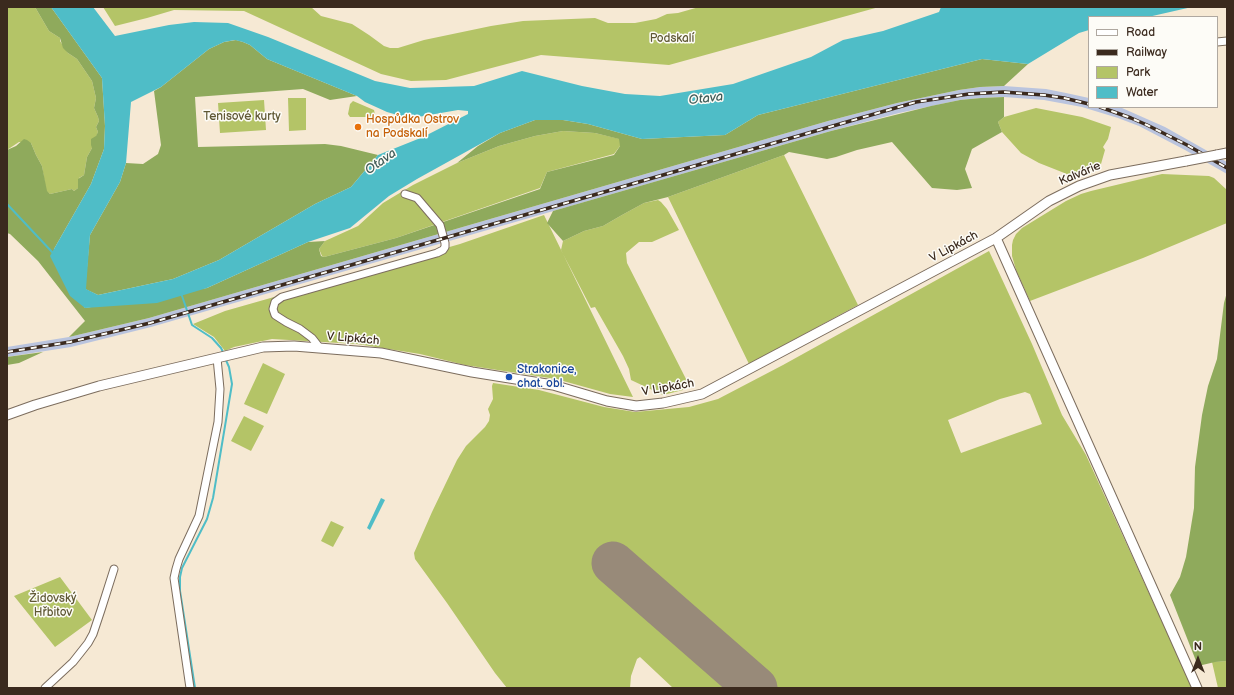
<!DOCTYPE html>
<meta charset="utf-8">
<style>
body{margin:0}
#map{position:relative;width:1234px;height:695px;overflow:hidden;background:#f6e9d4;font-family:"Balsamiq Sans",sans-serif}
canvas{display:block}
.frame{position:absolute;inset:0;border:8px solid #3b2a1e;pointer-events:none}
.legend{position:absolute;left:1088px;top:16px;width:130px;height:92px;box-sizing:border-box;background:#fdfcf7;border:1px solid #afa8a0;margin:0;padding:5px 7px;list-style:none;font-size:12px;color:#3b2a1e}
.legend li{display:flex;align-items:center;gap:8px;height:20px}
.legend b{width:20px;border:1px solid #afa8a0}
.north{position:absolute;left:1178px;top:639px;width:40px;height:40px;-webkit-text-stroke:3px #fdfcf7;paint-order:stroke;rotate:0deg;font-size:11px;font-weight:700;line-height:16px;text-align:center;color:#3b2a1e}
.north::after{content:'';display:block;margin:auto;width:14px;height:18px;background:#3b2a1e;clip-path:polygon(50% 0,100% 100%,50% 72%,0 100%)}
</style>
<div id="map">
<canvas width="1234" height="695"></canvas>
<div class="frame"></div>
<ul class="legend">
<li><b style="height:5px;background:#fff"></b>Road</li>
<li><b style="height:5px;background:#3b2a1e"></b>Railway</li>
<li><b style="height:11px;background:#b4c467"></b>Park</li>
<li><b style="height:11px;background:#4fbdc7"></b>Water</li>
</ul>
<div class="north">N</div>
</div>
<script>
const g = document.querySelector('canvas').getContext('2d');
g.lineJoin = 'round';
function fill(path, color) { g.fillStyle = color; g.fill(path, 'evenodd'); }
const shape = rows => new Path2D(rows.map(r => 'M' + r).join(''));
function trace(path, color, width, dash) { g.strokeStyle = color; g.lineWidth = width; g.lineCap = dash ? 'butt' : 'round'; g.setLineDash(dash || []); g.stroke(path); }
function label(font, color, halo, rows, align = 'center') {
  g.font = font + ' "Balsamiq Sans",sans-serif'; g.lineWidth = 3; g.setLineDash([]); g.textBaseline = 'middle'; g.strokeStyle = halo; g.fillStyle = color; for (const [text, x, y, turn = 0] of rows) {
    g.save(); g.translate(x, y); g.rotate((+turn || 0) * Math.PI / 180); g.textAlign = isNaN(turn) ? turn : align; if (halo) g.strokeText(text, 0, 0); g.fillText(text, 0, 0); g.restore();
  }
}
fill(shape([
 [1004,86,1046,89,1066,93,1089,98,1089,107,1118,107,1122,108,1165,127,1227,162,1227,174,1185,150,1139,126,1118,118,1082,107,1044,100,1004,97,981,98,960,100,899,113,831,131,151,327,71,347,7,357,7,347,69,337,149,318,828,121,897,103,959,90,980,87]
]), '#bac4de');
fill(shape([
 [7,7,35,7,49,31,60,38,60,41,68,53,77,59,92,81,96,98,94,108,98,117,99,121,96,127,98,132,92,148,87,157,84,175,79,178,78,188,74,191,72,189,50,194,46,191,42,166,36,155,31,143,19,142,7,150],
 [103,7,311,7,321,16,352,24,369,35,384,46,390,48,398,48,424,40,491,26,523,21,595,18,608,23,635,23,656,19,667,14,678,13,699,7,879,7,669,65,541,55,446,80,411,81,381,74,244,11,174,10,147,18,115,26],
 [288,98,306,98,306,130,289,131],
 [264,100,266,130,220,133,218,103],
 [353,101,374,110,375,115,372,117,350,117,348,114,350,104],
 [1036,108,1082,117,1111,127,1108,139,1103,147,1105,150,1101,164,1077,178,1039,163,1021,153,1002,132,998,122,1004,117],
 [563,131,595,133,620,139,620,146,614,154,547,172,540,188,396,238,324,257,322,256,319,249,325,241,358,226,383,203,413,185,457,163,499,146,535,136],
 [784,155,858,305,749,364,668,197],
 [1162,174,1209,176,1214,178,1227,190,1227,223,1143,258,1030,301,1016,270,1012,256,1012,245,1013,240,1016,234,1022,228,1066,201,1081,194,1091,191],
 [658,200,661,202,667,209,679,230,652,242,639,242,626,253,627,263,686,379,683,390,663,395,631,380,629,369,623,356,595,307,591,308,561,250,563,241,584,231,603,226,622,215,644,203],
 [544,215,633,397,610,394,556,379,465,365,420,354,357,344,272,339,234,347,225,351,214,337,193,324,225,311,460,244],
 [989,251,1032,344,1062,415,1086,455,1164,626,1192,688,673,688,640,657,637,659,631,676,630,688,507,688,495,673,447,603,415,559,414,553,432,512,457,460,466,446,485,427,489,421,490,415,488,409,493,399,492,386,493,383,539,390,604,407,635,412,689,407,718,399,783,365],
 [1025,392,1030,394,1042,424,961,453,948,420,1000,399],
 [263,363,285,374,267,414,244,404],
 [244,416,264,426,251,451,231,441],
 [331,521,344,527,333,547,321,541],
 [60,577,92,620,55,647,14,596],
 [1227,661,1227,688,1218,688,1212,662]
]), '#b4c467');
fill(shape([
 [35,7,51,7,102,78,105,126,104,149,91,184,54,249,85,308,207,288,308,242,325,241,319,249,321,256,324,257,396,238,540,189,547,172,614,155,620,146,619,139,595,133,563,131,535,136,499,146,457,163,478,146,500,133,535,120,563,120,588,124,642,139,725,135,758,115,982,59,1028,64,1004,86,980,87,959,90,897,103,828,121,149,318,69,337,85,321,38,261,10,234,7,233,7,150,16,146,24,139,27,140,31,143,36,155,42,166,47,191,50,194,72,189,74,191,78,188,78,179,84,175,87,157,92,148,91,145,91,139,96,136,98,132,96,127,99,121,98,117,94,108,96,98,92,81,77,59,68,53,63,48,60,38,49,31],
 [236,40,243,42,250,45,267,59,357,96,330,100,303,89,195,97,198,147,325,144,341,146,378,155,351,187,315,204,219,260,173,279,98,295,85,289,90,235,120,182,126,163,143,164,158,154,161,145,154,91,161,87,209,49,224,42],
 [1004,97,1004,117,998,122,1002,132,972,149,965,169,972,188,957,190,932,188,892,142,857,150,836,157,827,159,789,152,784,155,668,197,644,203,622,215,603,226,584,231,563,241,547,223,553,211,831,131,931,106,960,100,981,98],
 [1227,292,1227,661,1215,662,1198,666,1170,595,1180,577,1186,557,1194,508,1195,467,1202,415,1208,386,1217,359,1224,303],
 [43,352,19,363,7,365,7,357]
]), '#8faa5c');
fill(shape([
 [51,7,93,7,115,36,169,25,194,22,228,23,268,37,375,81,410,88,474,86,522,71,582,86,625,94,660,96,733,84,811,57,843,40,883,31,939,12,941,7,1192,7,1148,17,1089,17,1089,30,1079,33,1028,64,982,59,758,115,725,135,642,139,588,124,563,120,535,120,500,133,417,179,389,196,350,228,308,242,207,288,157,303,85,308,70,296,50,256,91,184,104,149,105,126,102,78],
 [235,40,243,42,250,45,267,59,357,96,365,102,387,112,401,116,418,117,458,110,468,111,468,114,423,137,378,155,351,187,315,204,219,260,173,279,98,295,86,289,90,235,120,182,126,163,131,102,161,87,209,49,224,42],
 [381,498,385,500,370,530,367,528]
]), '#4fbdc7');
trace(shape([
 [7,204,53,253],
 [181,293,192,325,212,338,221,348,224,354],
 [195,688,180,591,180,577,182,568,207,519,213,498,232,384,229,367,225,358]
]), '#4fbdc7', 2);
trace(shape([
 [613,563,756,688]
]), '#988a79', 43);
const minor = shape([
 [1217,42,1227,41],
 [319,347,312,338,300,329,286,322,275,315,273,309,275,302,282,297,437,253,443,250,445,247,445,243,440,225,417,198,405,194],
 [45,688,73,662,88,643,93,634,101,610,114,569],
 [190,688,174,578,176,569,179,559,199,516,218,422,220,389,217,358]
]);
const tertiary = shape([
 [1217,155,1227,153],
 [996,238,1197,688],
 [7,415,35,405,99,386,263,347,294,346,381,353,472,372,553,385,607,401,636,406,663,403,702,394,996,238,1049,201,1079,186,1110,175,1186,161]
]);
trace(minor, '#7c6d5e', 9);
trace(tertiary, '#7c6d5e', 11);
trace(minor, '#fff', 7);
trace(tertiary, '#fff', 9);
const rail = shape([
 [1100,107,1131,118,1147,125,1187,145,1227,168],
 [7,352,70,342,150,323,916,102,969,94,1003,92,1044,95,1064,98,1089,104]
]);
trace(rail, '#3b2a1e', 3.5);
trace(rail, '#fdfcf7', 2, [6]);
const tertiaryBridge = shape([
 [1186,161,1217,155]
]);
trace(tertiaryBridge, '#7c6d5e', 11, []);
trace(tertiaryBridge, '#fff', 9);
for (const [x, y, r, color] of [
 [358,127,4,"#e8710a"],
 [509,377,4,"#1a4fb4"]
]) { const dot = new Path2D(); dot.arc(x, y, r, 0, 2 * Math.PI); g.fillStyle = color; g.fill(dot); trace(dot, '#fdfcf7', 1.5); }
label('12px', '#5f5834', '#fdfcf7', [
 ["Podskalí",672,39],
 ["Tenisové kurty",242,117],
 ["Židovský",53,599],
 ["Hřbitov",53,613]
]);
label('12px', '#c56008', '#fdfcf7', [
 ["Hospůdka Ostrov",366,120],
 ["na Podskalí",366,134]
], 'left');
label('12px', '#3b2a1e', '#fdfcf7', [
 ["Kalvárie",1080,174,-23],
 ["V Lipkách",954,247,-28],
 ["V Lipkách",353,339,5],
 ["V Lipkách",668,388,-10]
]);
label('12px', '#164399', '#fdfcf7', [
 ["Strakonice,",517,370],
 ["chat. obl.",517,384]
], 'left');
label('italic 13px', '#425d59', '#fdfcf7', [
 ["Otava",706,99,-7],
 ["Otava",381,162,-35]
]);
</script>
